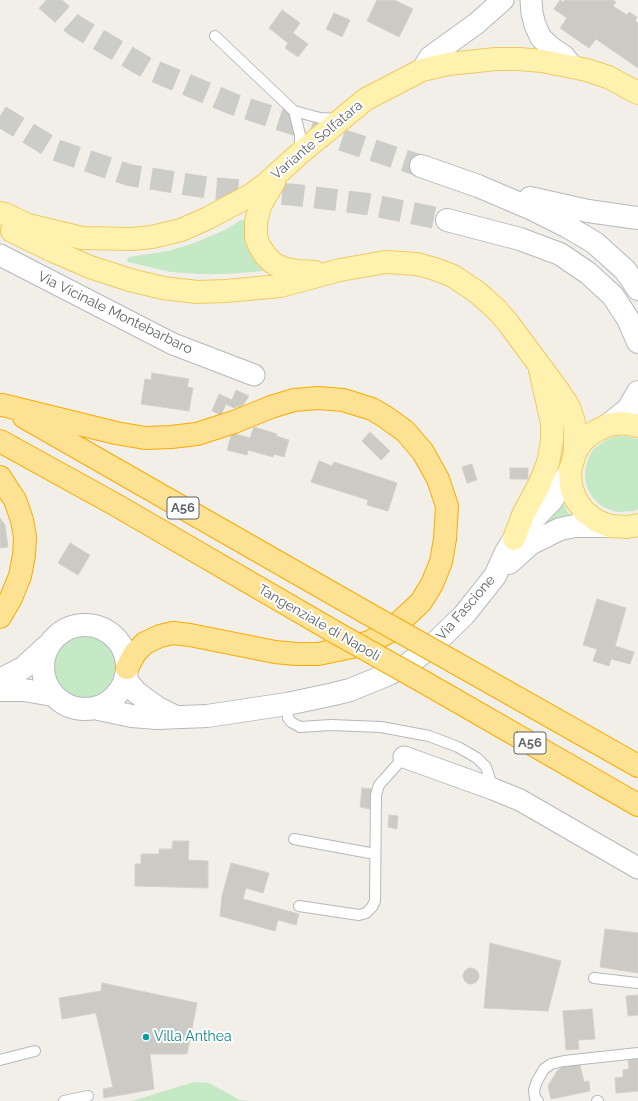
<!DOCTYPE html>
<style>
body{margin:0}
canvas{display:block;background:#f1efe8}
</style>
<canvas width="638" height="1101"></canvas>
<script>
const g = document.querySelector('canvas').getContext('2d');
g.lineJoin = 'round';
function fill(path, color) { g.fillStyle = color; g.fill(path, 'evenodd'); }
const shape = rows => new Path2D(rows.map(r => 'M' + r).join(''));
function trace(path, color, width, dash) { g.strokeStyle = color; g.lineWidth = width; g.lineCap = dash ? 'butt' : 'round'; g.setLineDash(dash || []); g.stroke(path); }
function label(font, color, halo, rows, align = 'center') {
  g.font = font + ' Raleway,sans-serif'; g.lineWidth = 4; g.setLineDash([]); g.textBaseline = 'middle'; g.strokeStyle = halo; g.fillStyle = color; for (const [text, x, y, turn = 0] of rows) {
    g.save(); g.translate(x, y); g.rotate((+turn || 0) * Math.PI / 180); g.textAlign = isNaN(turn) ? turn : align; if (halo) g.strokeText(text, 0, 0); g.fillText(text, 0, 0); g.restore();
  }
}
fill(shape([
 [241,220,245,220,267,269,265,271,226,274,199,274,171,272,128,262,127,260,129,257,168,251,194,243,223,231],
 [616,436,625,436,638,439,638,509,635,511,617,512,608,509,600,505,594,499,589,492,586,483,585,474,586,466,589,457,593,449,608,439],
 [562,501,567,511,573,518,532,536],
 '52 668a33 33 0 1 1 66 0a33 33 0 1 1-66 0Z',
 [194,1082,209,1083,240,1100,249,1101,132,1101]
]), '#c5e8c5');
const building = shape([
 [377,0,394,0,413,9,399,37,367,21,377,0],
 [560,0,564,2,565,0,612,0,616,2,613,6,627,15,629,12,637,17,635,21,638,23,638,68,596,39,589,48,560,28,567,18,554,9,560,0],
 [282,10,300,23,293,33,308,44,298,57,285,48,288,43,269,28,282,10],
 [334,13,350,20,342,37,326,29,334,13],
 [152,373,189,379,187,387,193,388,189,411,141,404,145,379,151,380,152,373],
 [236,390,249,396,243,405,234,408,226,404,221,415,212,411,219,394,232,400,236,390],
 [254,427,277,434,276,436,289,440,284,457,274,454,273,457,248,450,247,455,227,450,232,433,250,438,254,427],
 [370,432,390,451,381,460,362,441,370,432],
 [319,461,332,466,334,462,397,483,388,511,367,505,368,500,311,482,319,461],
 [472,464,477,480,467,483,462,467,472,464],
 [510,468,528,468,528,479,510,479,510,468],
 [0,518,5,525,8,547,0,548,0,518],
 [70,543,90,555,78,575,58,563,70,543],
 [597,599,626,608,615,646,634,652,630,664,611,659,609,666,593,661,597,649,583,645,597,599],
 [362,788,372,789,370,809,360,807,362,788],
 [389,815,398,816,397,829,388,827,389,815],
 [173,841,189,841,188,860,208,861,208,888,135,886,135,864,141,864,141,854,159,854,159,849,172,849,173,841],
 [231,863,269,873,263,893,246,888,243,899,299,914,296,925,278,920,275,931,220,916,222,896,231,863],
 [605,929,638,933,638,973,600,967,605,929],
 [490,943,561,961,548,1011,484,1008,490,943],
 '463 976a8 8 0 1 1 16 0a8 8 0 1 1-16 0Z',
 [102,983,197,1003,187,1054,150,1054,154,1089,104,1098,103,1089,113,1087,96,1013,62,1019,59,998,101,991,102,983],
 [638,995,638,1015,628,1016,626,996,638,995],
 [592,1009,595,1039,578,1040,579,1049,566,1050,563,1011,592,1009],
 [638,1057,638,1091,616,1093,615,1078,623,1077,623,1070,629,1069,628,1058,638,1057],
 [579,1061,584,1082,589,1081,590,1091,551,1099,548,1086,557,1071,569,1062,579,1061]
]);
fill(building, '#cccac5');
trace(building, '#d6d1c6', 1);
trace(shape([
 [46,0,74,25,147,68,233,104,421,166],
 [0,116,56,150,129,175,210,188,296,195,367,204,447,220]
]), '#ccccc8', 22, [22, 11]);
const service = shape([
 [215,36,294,111,320,118,339,119],
 [294,111,300,135,300,152],
 [287,704,288,718,291,722,300,727,331,725,381,727,429,736,458,747,477,758,486,767,493,789],
 [294,839,375,854],
 [299,906,359,915,366,913,372,907,375,901,376,795,379,785,404,757],
 [594,978,638,983],
 [0,1060,35,1051],
 [64,1101,88,1096],
 [538,1101,535,1098,534,1090,537,1081,544,1069,551,1064,564,1061,638,1053],
 [597,1101,598,1101]
]);
const minor = shape([
 [531,0,532,13,535,25,541,38,552,48,564,56,572,66],
 [422,70,430,57,477,23,503,0],
 [0,255,173,344,254,375],
 [404,757,493,789,520,800,638,868]
]);
const tertiary = shape([
 [421,166,478,186,532,209,568,227,595,243,625,270,638,289],
 [530,198,588,211,638,218],
 [447,220,520,239,560,254,588,273,613,296,628,319,638,342],
 [608,425,628,409,638,392]
]);
const secondary = shape([
 [509,563,530,544,560,529,575,526,610,526],
 '43 667a42 42 0 1 1 84 0a42 42 0 1 1-84 0Z',
 [125,679,136,692,148,701,158,708,176,717],
 [0,680,23,668,47,646],
 [0,690,24,690,53,695],
 [94,708,132,716,157,718,207,716,287,704,334,694,350,690,389,674,407,665,433,645,464,615,495,576,506,552,514,539,552,500,570,471]
]);
const primary = shape([
 [274,182,260,206,256,222,256,237,259,245,265,255,273,263,282,268,297,271,315,272],
 [0,213,5,214,28,225,82,238,132,239,152,237,181,230,208,218,251,195,268,182,299,154,366,99,422,70,448,64,496,59,519,59,542,61,587,70,608,77,638,93],
 [12,231,53,251,90,267,130,280,163,288,197,292,226,291,280,286,340,270,386,262,417,264,435,269,453,276,477,292,497,310,509,324,560,393,569,407,574,422,575,435,575,453],
 [638,426,622,423,608,425,598,430,588,436,581,443,575,453,570,471,571,486,576,500,585,512,597,521,610,526,627,527,638,525],
 [514,539,523,515,540,483,548,463,552,441,552,423,540,370]
]);
const motorway = shape([
 [2,405,116,433,145,438,171,437,197,434,234,422,271,407,294,400,318,398,343,400,372,409,384,416,405,431,423,452,438,479,447,506,445,539,441,562,432,584,421,602,389,632,369,642,352,647,318,654,296,654,275,652,190,635,173,633,160,636,145,643,135,653,127,668],
 [24,417,365,612],
 [0,441,116,505,333,631],
 [0,477,15,500,22,520,25,537,24,555,20,576,11,598,0,617],
 [454,662,638,766],
 [422,681,638,805]
]);
trace(service, '#b5b8bc', 12);
trace(minor, '#b5b8bc', 23);
trace(tertiary, '#b5b8bc', 24);
trace(secondary, '#b6babf', 24);
trace(primary, '#f2c960', 24);
trace(motorway, '#f9ab00', 24);
trace(service, '#fff', 10);
trace(minor, '#fff', 21);
trace(tertiary, '#fff', 22);
trace(secondary, '#fff', 22);
trace(primary, '#fff2af', 22);
trace(motorway, '#fde293', 22);
const motorwayBridge = shape([
 [365,612,454,662],
 [333,631,422,681]
]);
trace(motorwayBridge, '#f9ab00', 24, []);
trace(motorwayBridge, '#fde293', 22);
for (const [x, y, r, color] of [
 [146,1037,4,"#0f9aa8"]
]) { const dot = new Path2D(); dot.arc(x, y, r, 0, 2 * Math.PI); g.fillStyle = color; g.fill(dot); trace(dot, '#fff', 1.5); }
for (const [x, y, w] of [
 [183,508,32],
 [530,743,32]
]) { const box = new Path2D(); box.roundRect(x - w / 2, y - 11, w, 22, 3); g.fillStyle = '#fff'; g.fill(box); trace(box, '#5f6368', 1); }
label('bold 13px', '#5f6368', null, [
 ["A56",183,508],
 ["A56",530,743]
]);
label('14px', '#5f6368', '#fff', [
 ["Variante Solfatara",317,140,-40],
 ["Via Vicinale Montebarbaro",115,313,26],
 ["Via Fascione",466,608,-49],
 ["Tangenziale di Napoli",319,623,30]
]);
label('14px', '#0d838f', '#fff', [
 ["Villa Anthea",154,1037]
], 'left');
</script>
